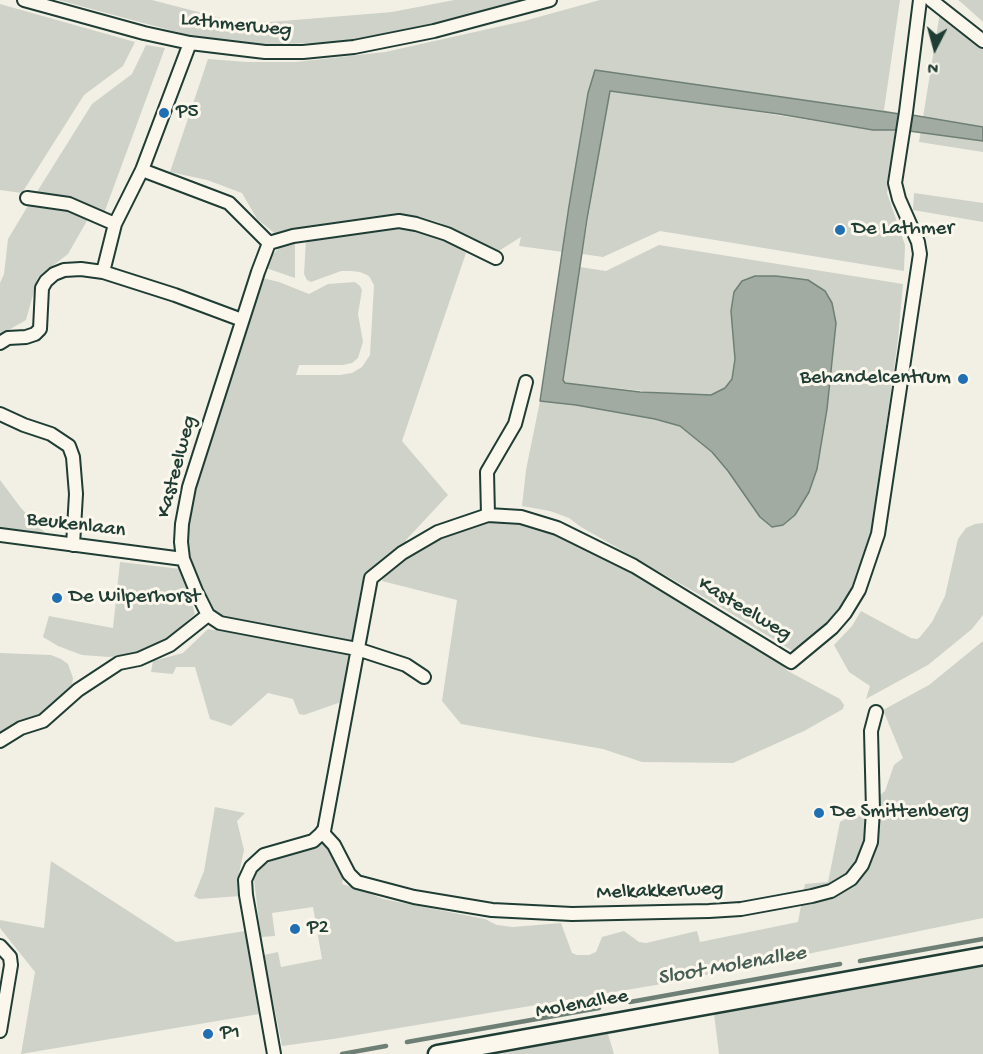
<!DOCTYPE html>
<style>
body{margin:0}
#map{position:relative;width:983px;height:1054px;overflow:hidden;background:#f2f0e5;font-family:"Gochi Hand",sans-serif}
canvas{display:block}
.north{position:absolute;left:905px;top:18px;width:60px;height:60px;-webkit-text-stroke:4px #fbf7ec;paint-order:stroke;rotate:186deg;font-size:16px;font-weight:700;line-height:24px;text-align:center;color:#1f3d34}
.north::after{content:'';display:block;margin:auto;width:21px;height:27px;background:#1f3d34;clip-path:polygon(50% 0,100% 100%,50% 72%,0 100%)}
</style>
<div id="map">
<canvas width="983" height="1054"></canvas>
<div class="north">N</div>
</div>
<script>
const g = document.querySelector('canvas').getContext('2d');
g.lineJoin = 'round';
function fill(path, color) { g.fillStyle = color; g.fill(path, 'evenodd'); }
const shape = rows => new Path2D(rows.map(r => 'M' + r).join(''));
function trace(path, color, width, dash) { g.strokeStyle = color; g.lineWidth = width; g.lineCap = dash ? 'butt' : 'round'; g.setLineDash(dash || []); g.stroke(path); }
function label(font, color, halo, rows, align = 'center') {
  g.font = font + ' "Gochi Hand",sans-serif'; g.lineWidth = 6; g.setLineDash([]); g.textBaseline = 'middle'; g.strokeStyle = halo; g.fillStyle = color; for (const [text, x, y, turn = 0] of rows) {
    g.save(); g.translate(x, y); g.rotate((+turn || 0) * Math.PI / 180); g.textAlign = isNaN(turn) ? turn : align; if (halo) g.strokeText(text, 0, 0); g.fillText(text, 0, 0); g.restore();
  }
}
fill(shape([
 [58,0,152,0,229,20,270,22,392,12,454,0,531,0,390,34,337,42,255,45,199,38],
 [600,0,900,0,884,110,900,114,595,70,569,206,563,252,519,246,521,237,497,252,438,222,420,217,401,216,364,219,297,230,278,236,257,219,242,193,207,180,170,172,208,59,247,62,296,62,385,52,524,21],
 [958,0,983,0,983,22,962,3],
 [0,4,135,42,123,66,84,95,22,193,0,190],
 [941,6,983,44,983,152,919,142],
 [146,45,165,48,103,216,35,195,92,104,132,74],
 [615,90,873,130,898,130,887,193,905,245,904,271,660,231,603,257,582,254,610,91],
 [914,193,983,203,983,222,913,210],
 [29,204,62,209,88,219,68,254,38,277,26,320,0,335,0,283,4,274,8,239],
 [397,226,418,230,450,243,466,253,402,441,448,495,406,540,406,544,368,572,361,587,353,641,221,619,215,613,192,569,186,549,188,528,193,499,262,278,279,282,309,294,328,284,355,282,360,286,362,290,358,314,363,342,358,358,352,363,343,365,299,365,296,375,340,375,352,373,362,367,370,355,374,285,369,276,360,272,351,271,341,271,311,282,307,280,304,274,306,240],
 [295,243,295,278,266,268,270,257,279,248],
 [659,245,903,284,898,340,871,534,848,598,835,618,796,653,714,603,581,527,569,518,550,511,522,506,526,470,540,401,576,405,655,419,680,426,712,452,728,471,827,409,836,323,808,280,776,276,755,276,742,281,734,292,731,312,735,359,732,379,725,388,711,395,683,395,565,383,563,380,580,267,606,271],
 [0,480,21,508,48,536,0,529],
 [502,520,530,524,602,555,629,569,776,660,788,671,840,699,844,705,843,709,804,731,733,763,642,762,603,749,461,724,442,701,457,600,382,581,385,574,395,565,442,538,489,521],
 [983,523,983,615,972,629,928,665,866,699,870,686,849,672,834,645,852,626,861,611,911,638,917,639,920,637,932,622,945,596,958,539,966,528,975,524],
 [120,562,181,569,195,614,164,642,138,654,109,657,82,655,58,646,43,637,49,616,113,628],
 [208,629,296,644,350,655,341,702,304,715,299,714,293,699,268,693,231,726,210,719,195,667,176,667,173,674,151,672,153,661,183,653],
 [983,641,983,918,656,985,333,1039,282,1046,264,955,278,952,281,967,322,959,313,907,272,913,275,936,261,937,254,880,254,872,261,865,327,842,346,864,342,884,362,890,383,899,485,919,497,925,513,927,561,923,572,953,577,955,589,955,596,952,602,937,624,931,639,942,646,943,697,931,700,942,798,922,805,884,828,882,840,822,860,811,885,791,894,765,903,758,883,710,929,685],
 [0,653,51,655,61,659,68,664,73,678,72,686,67,694,40,717,0,734],
 [215,807,245,813,237,821,244,850,239,874,239,890,241,896,199,899,194,896,204,871],
 [51,861,176,942,245,931,259,1014,21,1054,35,972,0,928,0,920,44,928],
 [983,966,983,1054,719,1054,714,1014],
 [608,1034,614,1054,497,1054]
]), '#cfd2c8');
const water = shape([
 [595,70,900,114,898,130,873,130,779,114,610,91,587,219,563,380,565,383,640,392,711,395,725,388,732,379,735,359,731,311,734,292,742,281,755,276,776,276,808,280,825,291,832,303,836,323,827,409,817,469,809,492,795,515,783,525,772,527,760,517,728,471,712,452,680,426,655,419,576,405,540,401,569,206,588,93,595,70],
 [912,115,983,127,983,141,909,131,912,115]
]);
fill(water, '#a2aba1');
trace(water, '#6e7f75', 1.5);
trace(shape([
 [860,961,983,939],
 [630,1002,840,964],
 [407,1042,599,1008],
 [342,1054,386,1046]
]), '#6e7f75', 4.5);
const minor = shape([
 [24,0,144,33,190,43,265,52,303,52,354,47,434,31,550,0],
 [931,0,983,41],
 [142,170,229,203,269,243],
 [27,198,69,204,115,224],
 [103,272,115,224,142,170,190,43],
 [0,343,8,338,26,337,35,334,40,329,42,288,46,281,54,274,64,270,81,269,103,272,175,295,242,320],
 [0,414,24,425,51,434,69,446,73,457,76,494,73,545],
 [488,515,487,472,515,424,526,382],
 [0,535,183,559],
 [424,677,406,665,357,649,220,623,208,615,196,591,183,559,181,542,182,524,189,487,258,272,269,243,293,236,399,221,416,224,447,234,496,258],
 [0,741,21,728,43,721,78,690,119,663,139,659,170,645,208,615],
 [322,832,334,845,349,874,357,882,414,897,492,910,572,914,709,911,741,909,812,896,831,891,851,879,862,865,871,842,873,810,871,731,876,712],
 [0,946,10,957,11,965,0,1031],
 [274,1054,246,895,245,880,251,867,264,855,313,841,324,831,371,578,376,574,402,553,438,532,488,515,521,517,557,528,634,566,791,662,832,628,845,613,859,590,878,534,920,254,918,242,899,199,895,183,906,112,920,0]
]);
const secondary = shape([
 [437,1054,983,956]
]);
trace(minor, '#1f3d34', 16);
trace(secondary, '#1f3d34', 21);
trace(minor, '#fbf7ec', 12);
trace(secondary, '#fbf7ec', 16);
for (const [x, y, r, color] of [
 [164,113,6,"#1f6fb2"],
 [840,230,6,"#1f6fb2"],
 [963,379,6,"#1f6fb2"],
 [57,598,6,"#1f6fb2"],
 [819,813,6,"#1f6fb2"],
 [295,929,6,"#1f6fb2"],
 [208,1034,6,"#1f6fb2"]
]) { const dot = new Path2D(); dot.arc(x, y, r, 0, 2 * Math.PI); g.fillStyle = color; g.fill(dot); trace(dot, '#fbf7ec', 2); }
label('21px', '#1f3d34', '#fbf7ec', [
 ["Lathmerweg",236,26,6],
 ["Kasteelweg",178,467,-75],
 ["Beukenlaan",76,526,7],
 ["Kasteelweg",744,610,31],
 ["Melkakkerweg",660,892,-2],
 ["Molenallee",582,1005,-10]
]);
label('21px', '#1f3d34', '#fbf7ec', [
 ["P5",176,113],
 ["De Lathmer",852,230],
 ["Behandelcentrum",951,379,"right"],
 ["De Wilperhorst",69,598],
 ["De Smittenberg",831,813],
 ["P2",307,929],
 ["P1",220,1034]
], 'left');
label('italic 22px', '#465e55', '#fbf7ec', [
 ["Sloot Molenallee",732,967,-10]
]);
</script>
